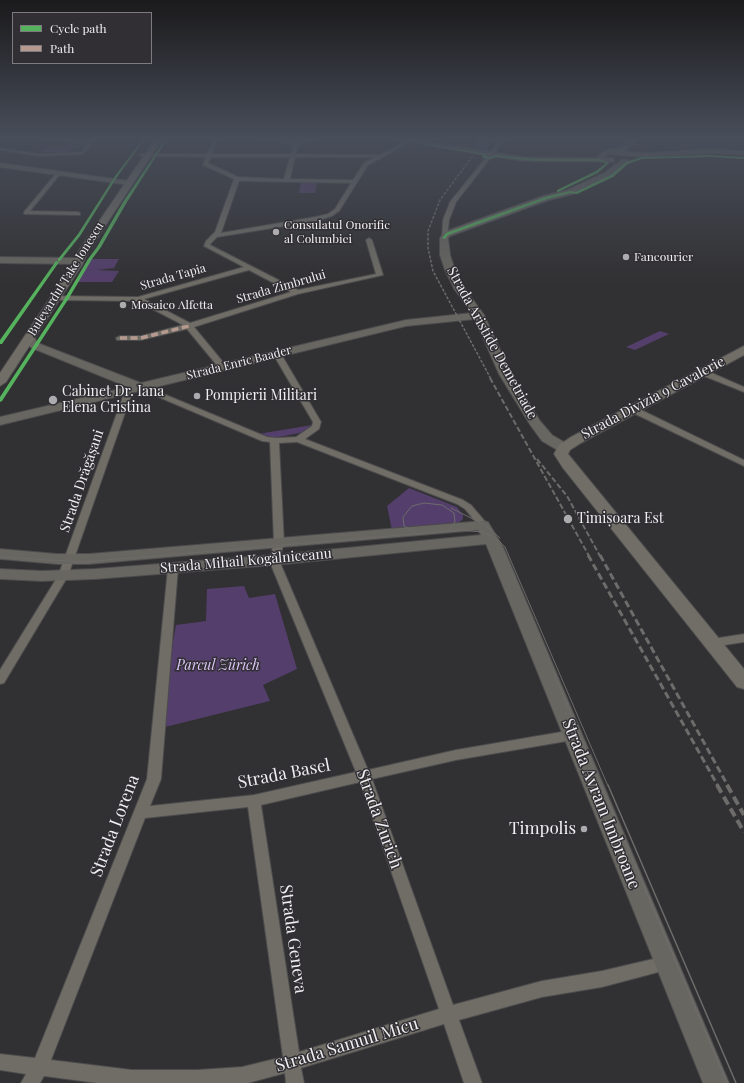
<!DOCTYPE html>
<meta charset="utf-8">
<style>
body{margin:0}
#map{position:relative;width:744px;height:1083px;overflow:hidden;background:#313032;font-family:"Playfair Display",serif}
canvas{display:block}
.legend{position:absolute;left:12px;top:12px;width:140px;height:52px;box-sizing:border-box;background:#312f33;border:1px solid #7d7b7f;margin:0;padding:5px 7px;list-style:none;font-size:12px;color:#efeef1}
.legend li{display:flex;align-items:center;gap:8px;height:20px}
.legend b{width:20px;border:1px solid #7d7b7f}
</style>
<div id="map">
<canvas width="744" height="1083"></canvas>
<ul class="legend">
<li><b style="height:5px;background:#56b35d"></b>Cycle path</li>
<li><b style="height:5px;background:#b69a8f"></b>Path</li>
</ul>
</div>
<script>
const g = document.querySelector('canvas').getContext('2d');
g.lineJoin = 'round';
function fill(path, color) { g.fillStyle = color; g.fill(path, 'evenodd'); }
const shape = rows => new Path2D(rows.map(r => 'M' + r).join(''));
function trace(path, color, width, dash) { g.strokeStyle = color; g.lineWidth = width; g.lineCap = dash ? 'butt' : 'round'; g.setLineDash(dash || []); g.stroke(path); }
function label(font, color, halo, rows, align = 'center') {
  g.font = font + ' "Playfair Display",serif'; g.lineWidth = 3; g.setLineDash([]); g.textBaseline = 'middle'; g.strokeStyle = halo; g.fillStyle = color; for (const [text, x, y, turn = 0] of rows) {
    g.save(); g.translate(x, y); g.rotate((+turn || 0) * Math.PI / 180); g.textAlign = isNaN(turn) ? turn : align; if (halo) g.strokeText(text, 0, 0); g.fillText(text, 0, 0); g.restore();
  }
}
fill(shape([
 [478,138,496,138,486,151,471,148],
 [69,144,81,146,65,153,39,152,52,146,61,148],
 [301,182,317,183,315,193,299,193],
 [90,259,119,259,114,268,97,270,119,271,112,282,77,282],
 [660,331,669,334,635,350,626,347],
 [312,425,304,432,274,438,258,434],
 [409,488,457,507,463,515,463,519,457,524,392,530,387,506],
 [244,586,249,598,275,594,297,669,263,685,270,701,165,727,171,652,176,625,206,621,207,589]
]), '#543e6b');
const street = shape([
 [40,138,49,138,88,142,92,138,96,138,83,154,40,156,0,150,0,148,40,154,82,152,86,145,40,138],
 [214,138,218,138,212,154,291,154,294,145,265,139,263,138,298,143,310,138,315,138,298,146,296,154,380,155,410,139,414,140,368,165,339,211,332,216,316,221,217,237,211,243,210,245,298,290,376,274,366,240,369,238,372,240,383,275,298,294,194,327,227,367,223,369,220,369,187,329,141,340,117,340,116,338,120,336,141,336,183,325,137,301,55,300,52,298,55,296,138,297,244,267,204,246,206,241,215,232,234,179,203,165,206,157,141,156,139,155,141,154,207,154,214,138],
 [211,157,290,157,284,179,238,177,208,163,211,157],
 [295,157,375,157,364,163,353,180,290,179,295,157],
 [239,181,351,183,335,209,328,214,315,217,221,233,239,181],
 [249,270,291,292,190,323,144,299,249,270],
 [502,138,506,138,456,202,449,220,447,238,442,239,443,220,450,202,502,138],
 [58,171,61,173,30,211,78,212,80,213,80,215,24,214,24,212,58,171],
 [274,352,277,352,281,354,321,422,319,429,305,439,463,500,471,505,488,525,483,528,480,527,465,509,457,504,297,442,279,443,284,543,279,560,368,770,456,750,573,730,577,732,579,735,577,738,573,740,456,760,372,779,453,1005,542,981,602,971,666,956,672,958,674,963,672,968,666,970,602,987,542,997,459,1020,482,1083,464,1083,444,1024,301,1068,304,1083,286,1083,285,1073,248,1083,97,1083,44,1076,40,1083,21,1083,26,1074,0,1070,0,1054,35,1058,147,779,168,568,169,566,173,565,178,568,161,779,150,806,254,795,356,772,269,560,274,543,270,442,262,441,135,387,136,385,142,385,267,437,277,438,296,437,312,426,313,422,273,354,274,352],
 [360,782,439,1009,299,1052,261,805,360,782],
 [248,807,283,1057,242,1067,197,1070,132,1070,51,1060,145,818,248,807],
 [699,370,705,370,744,387,744,392,699,374,699,370],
 [126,388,129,388,133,390,68,576,4,683,0,684,0,670,58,576,126,388],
 [629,407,635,407,744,460,744,466,629,411,629,407],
 [744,634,744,642,712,647,708,646,706,643,708,640,712,639,744,634]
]);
const secondary = shape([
 [393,138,406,138,522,157,596,158,605,150,621,147,631,138,638,138,626,151,642,153,714,149,744,151,744,155,714,153,642,157,609,154,603,158,614,158,614,162,522,161,396,140,393,138],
 [623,159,630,161,610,177,573,194,549,200,450,236,448,238,450,255,455,270,465,289,484,315,511,374,540,421,552,435,569,445,571,448,569,451,559,451,542,441,531,426,499,374,475,319,406,326,0,425,0,417,128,387,32,348,25,343,25,336,30,333,34,334,36,341,40,344,141,383,406,320,472,313,455,290,445,270,440,255,440,238,444,232,543,196,567,190,604,173,623,159],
 [0,163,129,181,133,183,129,185,0,167,0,163],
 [0,257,78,258,83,261,78,264,0,263,0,257],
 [483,521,488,522,504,549,729,1083,703,1083,486,544,274,565,95,579,42,581,0,579,0,569,42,571,95,569,274,555,481,535,478,530,89,564,57,564,0,559,0,549,57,554,89,554,483,521]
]);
const primary = shape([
 [156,138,163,138,88,252,82,265,6,382,0,386,0,373,72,265,78,252,156,138],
 [744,346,744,355,581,443,570,450,568,454,744,669,744,689,737,687,563,468,554,454,559,445,571,437,744,346]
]);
trace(street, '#4c4b4d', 2);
trace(secondary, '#4c4b4d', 2);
trace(primary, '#4c4b4d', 2);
fill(street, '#6f6d65');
fill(secondary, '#686660');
fill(primary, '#706e66');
trace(shape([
 [451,508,485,525,500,538],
 [417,534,404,526,403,517,412,506,424,503,442,505,454,513,455,522,448,531],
 [0,557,83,562,460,530,482,532,497,539,505,547,608,786],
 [554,674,601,786]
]), '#6d6c6a', 1);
trace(shape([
 [601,785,727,1083],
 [608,785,736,1083]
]), '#6d6c6a', 1.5);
trace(shape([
 [486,138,440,200,428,231,428,248,433,271,491,379]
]), '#6d6c6a', 1.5, [3, 1.5]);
trace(shape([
 [490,378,589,556],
 [537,459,567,496,600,556]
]), '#6d6c6a', 2, [5.5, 2.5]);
trace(shape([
 [588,555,718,786],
 [600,555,728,786]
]), '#6d6c6a', 3, [7, 3.5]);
trace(shape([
 [717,785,744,832],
 [727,785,744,815]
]), '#6d6c6a', 4, [9, 4.5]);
trace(shape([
 [120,338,141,338,189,326]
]), '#b69a8f', 3.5, [7, 3.5]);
fill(shape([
 [144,138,146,138,117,177,80,236,60,261,58,261,58,259,78,234,115,176,144,138],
 [166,138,168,138,127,202,101,247,92,259,69,298,2,401,0,402,0,397,65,298,88,259,97,247,123,202,166,138],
 [387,138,390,138,487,154,486,156,491,157,495,155,536,159,600,159,609,163,598,173,558,192,557,192,557,190,596,171,606,163,600,161,536,161,496,157,492,159,483,158,482,157,483,155,387,138],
 [711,155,744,157,744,159,711,157,642,159,628,164,613,177,577,194,570,193,547,199,448,235,445,239,442,238,446,233,545,197,570,191,576,192,611,175,626,162,641,157,711,155],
 [56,261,59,262,2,344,0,344,0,340,56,261]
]), '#56b35d');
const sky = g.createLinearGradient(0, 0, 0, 289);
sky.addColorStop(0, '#1b1a1c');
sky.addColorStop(0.48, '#484e5a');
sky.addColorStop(1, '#484e5a00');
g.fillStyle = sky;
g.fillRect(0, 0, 744, 289);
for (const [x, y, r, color] of [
 [276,232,4,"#acacae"],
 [626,257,4,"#acacae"],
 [123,305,4,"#acacae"],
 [197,396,4,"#acacae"],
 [53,400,5,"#acacae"],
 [568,519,5,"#acacae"],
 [584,829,4,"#acacae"]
]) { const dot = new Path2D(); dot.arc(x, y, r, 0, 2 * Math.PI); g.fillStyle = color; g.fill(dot); trace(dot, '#312f33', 1.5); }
label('12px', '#efeef1', '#312f33', [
 ["Consulatul Onorific",284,225],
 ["al Columbiei",284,239],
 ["Fancourier",634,257],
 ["Mosaico Alfetta",131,305]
], 'left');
label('12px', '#efeef1', '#312f33', [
 ["Strada Tapia",173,277,-16],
 ["Bulevardul Take Ionescu",66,279,-58],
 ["Strada Zimbrului",281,287,-16],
 ["Strada Enric Baader",239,363,-14]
]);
label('14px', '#efeef1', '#312f33', [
 ["Strada Aristide Demetriade",492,343,61],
 ["Strada Divizia 9 Cavalerie",653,398,-28],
 ["Strada Drăgășani",82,481,-71],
 ["Strada Mihail Kogălniceanu",246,561,-5]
]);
label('14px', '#efeef1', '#312f33', [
 ["Cabinet Dr. Iana",62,392],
 ["Elena Cristina",62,408],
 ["Pompierii Militari",205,396],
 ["Timișoara Est",577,519]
], 'left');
label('italic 14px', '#ddc6fa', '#312f33', [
 ["Parcul Zürich",218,666]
]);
label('17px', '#efeef1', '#312f33', [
 ["Strada Basel",284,774,-11],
 ["Strada Avram Imbroane",601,804,68],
 ["Strada Zurich",379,819,70],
 ["Strada Lorena",115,826,-69],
 ["Strada Geneva",293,939,82],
 ["Strada Samuil Micu",347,1045,-17]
]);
label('17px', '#efeef1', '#312f33', [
 ["Timpolis",576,829]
], 'right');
</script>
